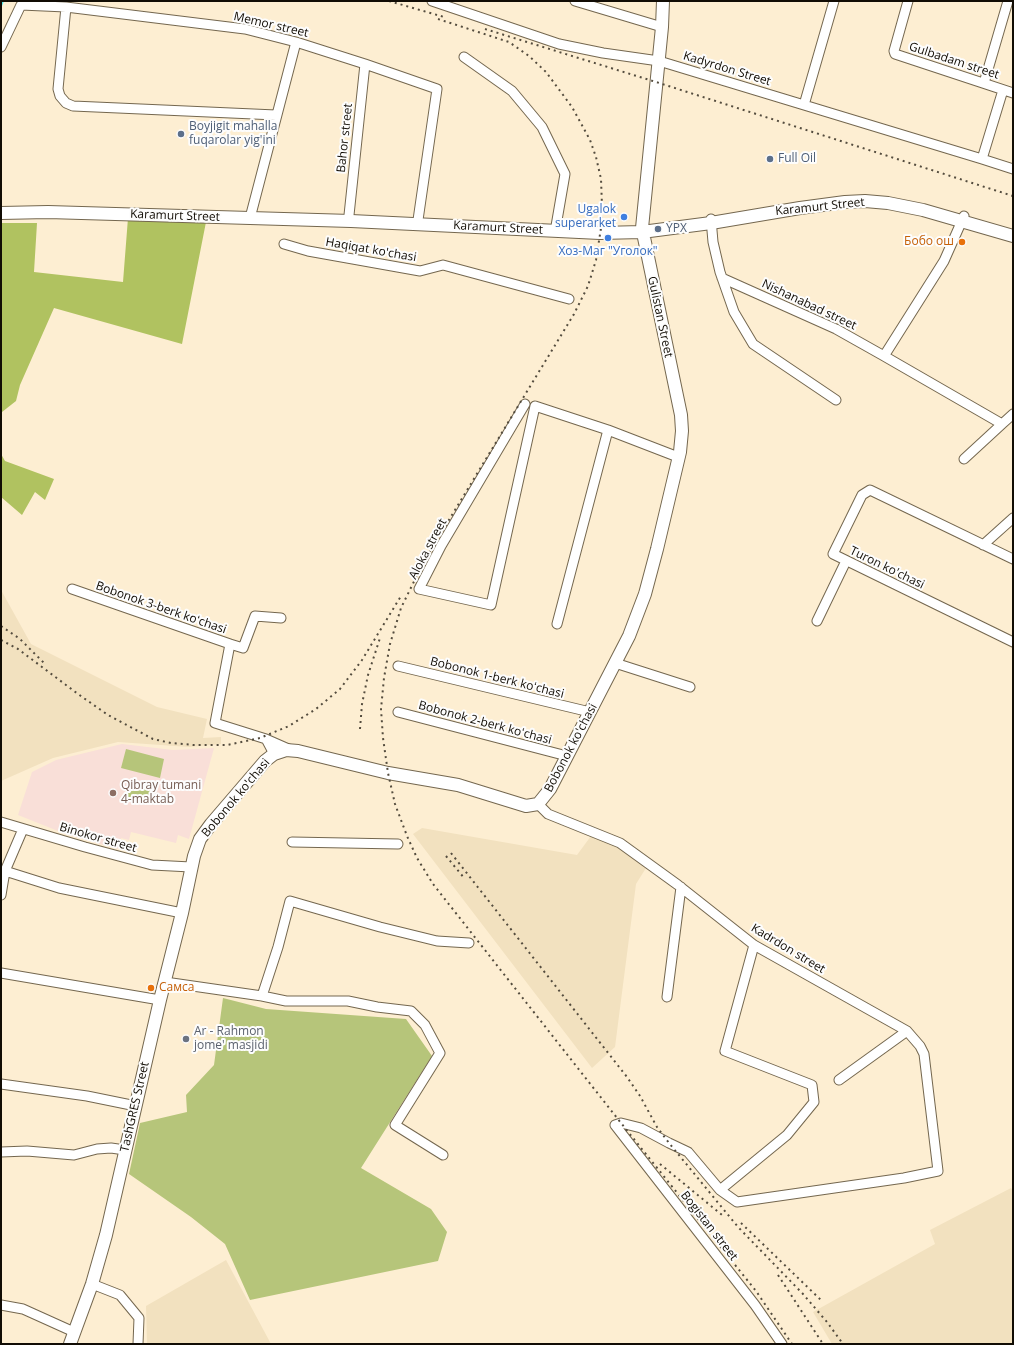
<!DOCTYPE html>
<meta charset="utf-8">
<style>
body{margin:0}
#map{position:relative;width:1014px;height:1345px;overflow:hidden;background:#fdeed2;font-family:"Open Sans",sans-serif}
canvas{display:block}
.frame{position:absolute;inset:0;border:2px solid #110c04;pointer-events:none}
</style>
<div id="map">
<canvas width="1014" height="1345"></canvas>
<div class="frame"></div>
</div>
<script>
const g = document.querySelector('canvas').getContext('2d');
g.lineJoin = 'round';
function fill(path, color) { g.fillStyle = color; g.fill(path, 'evenodd'); }
const shape = rows => new Path2D(rows.map(r => 'M' + r).join(''));
function trace(path, color, width, dash) { g.strokeStyle = color; g.lineWidth = width; g.lineCap = dash ? 'butt' : 'round'; g.setLineDash(dash || []); g.stroke(path); }
function label(font, color, halo, rows, align = 'center') {
  g.font = font + ' "Open Sans",sans-serif'; g.lineWidth = 4; g.setLineDash([]); g.textBaseline = 'middle'; g.strokeStyle = halo; g.fillStyle = color; for (const [text, x, y, turn = 0] of rows) {
    g.save(); g.translate(x, y); g.rotate((+turn || 0) * Math.PI / 180); g.textAlign = isNaN(turn) ? turn : align; if (halo) g.strokeText(text, 0, 0); g.fillText(text, 0, 0); g.restore();
  }
}
fill(shape([
 [1,590,31,644,157,707,207,719,203,738,221,737,221,744,189,747,118,742,53,758,1,781],
 [422,828,577,855,591,836,618,846,646,868,636,884,615,1047,592,1068,413,834],
 [1011,1188,1013,1191,1013,1344,832,1344,813,1312,935,1244,930,1230],
 [226,1260,271,1344,147,1344,146,1306]
]), '#f2e1bf');
fill(shape([
 [122,744,173,750,214,748,189,839,178,835,176,843,131,832,129,840,121,838,118,849,68,835,18,815,32,772,56,760]
]), '#f9dfd8');
fill(shape([
 [126,749,164,759,160,778,121,768],
 [128,785,154,791,151,804,125,798],
 [223,998,266,1009,406,1019,432,1056,361,1168,431,1209,447,1232,438,1261,250,1300,225,1244,191,1217,129,1174,140,1123,187,1112,186,1095,214,1065]
]), '#b6c57a');
fill(shape([
 [128,218,206,222,182,344,54,308,20,385,16,401,2,412,1,415,1,223,37,223,34,272,123,282],
 [1,454,5,461,54,479,45,500,35,492,22,515,1,497]
]), '#b0c260');
trace(shape([
 [1,6,3,1]
]), '#51eaec', 2);
const minor = shape([
 [432,1,559,44,603,53,659,61,982,159,1013,169],
 [575,1,662,27],
 [908,1,894,51,895,54,1013,93],
 [66,7,58,89,60,96,66,103,73,106,276,115],
 [1,47,21,5,66,7,245,29,296,42,365,64,437,89,418,220],
 [464,57,512,91,542,127,565,174,556,226],
 [984,83,1008,1],
 [804,105,834,1],
 [982,159,1003,90],
 [349,215,365,64],
 [964,216,944,261,884,356,1002,424,1013,414],
 [250,218,296,42],
 [711,219,713,242,720,272,734,312,753,344,836,400],
 [284,244,308,251,420,271,443,265,569,299],
 [722,278,836,329,884,356],
 [525,404,441,546,419,589,491,605,535,406,608,430,678,457],
 [964,459,1002,424],
 [983,545,1013,518],
 [1013,559,870,490,862,495,833,554,1013,642],
 [72,589,230,644,215,723,266,739,274,754],
 [817,621,846,561],
 [557,624,608,430],
 [230,644,243,648,255,616,281,618],
 [615,663,690,687],
 [398,666,590,712],
 [398,712,567,756],
 [266,739,291,750],
 [538,804,548,814,620,843,678,885,754,945,907,1031,920,1046,924,1054,938,1171,904,1178,737,1202,720,1190,688,1152,669,1143,641,1128,621,1123,615,1125,755,1305,782,1344],
 [1,822,85,847,152,865,191,867],
 [292,842,398,844],
 [5,871,59,888,182,913],
 [1,895,5,871,23,829],
 [1,973,160,1000],
 [165,982,262,996,286,1001,348,1001,377,1007,411,1011,425,1025,440,1053,395,1125,443,1155],
 [262,996,278,947,290,901,380,927,437,941,469,943],
 [667,997,681,887],
 [839,1080,907,1031],
 [1,1084,87,1096,136,1106],
 [1,1152,27,1151,74,1155,97,1149,111,1148,125,1150],
 [720,1190,787,1135,814,1102,812,1085,725,1051,754,945],
 [92,1284,120,1295,139,1318,138,1344],
 [1,1305,23,1309,74,1332]
]);
const major = shape([
 [1,213,48,212,351,221,600,233,642,232,711,223,800,208,845,202,865,201,888,203,923,210,1013,236],
 [70,1344,92,1284,106,1235,160,1000,182,913,194,856,200,839,211,824,265,761,274,754,286,750,298,751,388,773,458,785,526,806,538,804,550,789,629,636,645,594,657,549,680,452,682,431,681,415,642,228,662,27,663,1]
]);
trace(minor, '#74674f', 11);
trace(major, '#74674f', 14);
trace(minor, '#fff', 9);
trace(major, '#fff', 12);
trace(shape([
 [389,1,444,17],
 [438,19,509,42,529,56,546,72,572,107,590,140,596,157,601,179,602,206,601,228,596,260,588,286,574,314,424,561,401,608,390,644,384,678,381,709,383,738,388,773,395,804,407,836,417,858,433,884,621,1123,756,1291,792,1344],
 [485,29,656,82,1013,196],
 [1,626,20,639,45,664],
 [1,640,18,649,78,694,108,715,153,739,171,743,194,745,227,745,260,738,289,726,316,709,340,689,362,660,401,596],
 [360,729,362,704,368,675,380,638],
 [451,853,627,1077,640,1096,657,1127,669,1143,738,1227,803,1294,827,1322,843,1344],
 [446,856,465,879],
 [660,1164,722,1215],
 [741,1223,823,1302],
 [778,1275,823,1344]
]), '#544c3e', 2, [2, 4]);
for (const [x, y, r, color] of [
 [181,134,4,"#5c6f8a"],
 [770,159,4,"#5c6f8a"],
 [624,217,4,"#3f7fe0"],
 [658,229,4,"#5c6f8a"],
 [608,238,4,"#3f7fe0"],
 [962,242,4,"#e8710a"],
 [113,793,4,"#8d6e63"],
 [151,988,4,"#e8710a"],
 [186,1039,4,"#6b7280"]
]) { const dot = new Path2D(); dot.arc(x, y, r, 0, 2 * Math.PI); g.fillStyle = color; g.fill(dot); trace(dot, '#fdfdfd', 1.5); }
label('12px', '#110c04', '#fdfdfd', [
 ["Memor street",271,25,13],
 ["Gulbadam street",954,61,18],
 ["Kadyrdon Street",727,69,17],
 ["Bahor street",345,138,-84],
 ["Karamurt Street",820,207,-6],
 ["Karamurt Street",175,216,2],
 ["Karamurt Street",498,228,3],
 ["Haqiqat ko'chasi",371,250,10],
 ["Nishanabad street",809,305,25],
 ["Gulistan Street",660,317,78],
 ["Aloka street",428,549,-62],
 ["Turon ko'chasi",887,568,26],
 ["Bobonok 3-berk koʻchasi",161,608,19],
 ["Bobonok 1-berk koʻchasi",497,678,14],
 ["Bobonok 2-berk koʻchasi",485,723,15],
 ["Bobonok ko'chasi",571,748,-62],
 ["Bobonok ko'chasi",236,798,-50],
 ["Binokor street",98,838,16],
 ["Kadrdon street",788,949,31],
 ["TashGRES Street",135,1107,-77],
 ["Bogistan street",709,1226,52]
]);
label('12px', '#4e5e75', '#fdfdfd', [
 ["Boyjigit mahalla",189,127],
 ["fuqarolar yig'ini",189,141],
 ["Full Oil",778,159],
 ["YPX",666,229]
], 'left');
label('12px', '#366cbe', '#fdfdfd', [
 ["Ugalok",616,210],
 ["superarket",616,224],
 ["Хоз-Маг \"Уголок\"",608,252,"center"]
], 'right');
label('12px', '#c56008', '#fdfdfd', [
 ["Бобо ош",954,242],
 ["Самса",159,988,"left"]
], 'right');
label('12px', '#785e54', '#fdfdfd', [
 ["Qibray tumani",121,786],
 ["4-maktab",121,800]
], 'left');
label('12px', '#5b616d', '#fdfdfd', [
 ["Ar - Rahmon",194,1032],
 ["jome' masjidi",194,1046]
], 'left');
</script>
